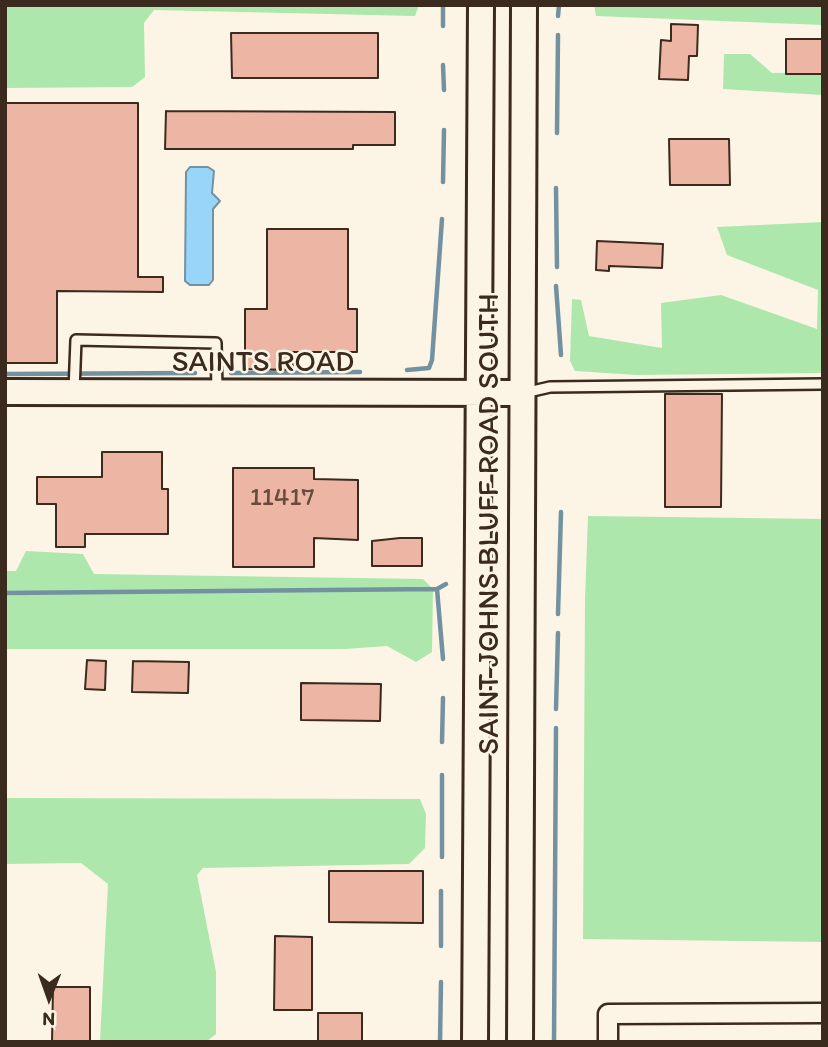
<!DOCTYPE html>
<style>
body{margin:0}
#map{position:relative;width:828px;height:1047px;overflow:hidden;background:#fcf5e5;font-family:Itim,sans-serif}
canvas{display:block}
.frame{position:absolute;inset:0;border:7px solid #3b2a1e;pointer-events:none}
.north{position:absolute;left:14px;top:963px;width:70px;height:70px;-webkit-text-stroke:5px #fcf5e5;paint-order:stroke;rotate:181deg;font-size:19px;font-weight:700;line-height:28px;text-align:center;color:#3b2a1e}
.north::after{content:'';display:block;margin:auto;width:24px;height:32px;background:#3b2a1e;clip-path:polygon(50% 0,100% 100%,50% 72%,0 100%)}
</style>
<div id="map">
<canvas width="828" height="1047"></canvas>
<div class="frame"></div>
<div class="north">N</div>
</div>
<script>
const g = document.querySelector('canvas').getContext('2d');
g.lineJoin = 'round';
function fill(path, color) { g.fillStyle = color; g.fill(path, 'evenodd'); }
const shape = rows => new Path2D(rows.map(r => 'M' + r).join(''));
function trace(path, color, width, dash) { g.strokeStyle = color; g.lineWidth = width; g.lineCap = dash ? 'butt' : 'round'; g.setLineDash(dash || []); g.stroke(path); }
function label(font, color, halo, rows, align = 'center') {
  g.font = font + ' Itim,sans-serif'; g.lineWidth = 5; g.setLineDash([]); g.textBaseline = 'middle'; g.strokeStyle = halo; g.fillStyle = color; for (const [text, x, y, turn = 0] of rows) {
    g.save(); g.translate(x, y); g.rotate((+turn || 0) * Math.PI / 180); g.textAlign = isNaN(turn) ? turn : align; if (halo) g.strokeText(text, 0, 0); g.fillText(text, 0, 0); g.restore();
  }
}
fill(shape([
 [5,5,419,5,415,16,154,10,144,23,145,77,132,87,5,88],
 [594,5,823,5,823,25,596,16],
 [724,54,750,54,772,73,823,72,823,95,723,89],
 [823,222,823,373,637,375,575,371,570,361,572,299,581,300,589,336,662,348,661,303,721,295,817,329,818,290,727,255,717,227],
 [588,516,823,519,823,942,583,939,585,600],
 [26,551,83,554,94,574,423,579,433,589,432,652,416,662,387,646,345,649,5,649,5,571,16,571],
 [5,798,420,799,426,814,425,848,409,864,203,868,197,875,216,972,216,1034,206,1042,100,1042,108,884,81,863,5,864]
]), '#ade7ac');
const water = shape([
 [190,167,208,167,214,171,212,193,220,201,213,209,213,280,209,285,190,285,185,281,186,172,190,167]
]);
fill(water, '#98d5f9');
trace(water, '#7391a1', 2);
trace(shape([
 [443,5,443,26],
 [558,16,559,5],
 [443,65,444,90],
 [557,133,558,35],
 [443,182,444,130],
 [556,188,557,267],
 [556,286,561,355],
 [407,370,429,368,432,360,442,219],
 [231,373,360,372],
 [5,374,195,373],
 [5,593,437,589],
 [558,614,561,512],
 [443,659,437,589,446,584],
 [556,709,558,633],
 [442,742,443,698],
 [442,857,442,775],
 [441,946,441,891],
 [440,1042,441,982],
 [554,1042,556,728]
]), '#7391a1', 4.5);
const building = shape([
 [671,24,698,25,697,56,689,56,688,80,659,79,661,40,671,41,671,24],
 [231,33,378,33,378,78,232,78,231,33],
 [786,39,823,39,823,74,786,74,786,39],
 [5,103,138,103,138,277,163,277,163,292,57,291,57,363,5,363,5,103],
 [166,111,395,112,395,145,353,145,353,149,165,149,166,111],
 [669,139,729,139,730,185,670,185,669,139],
 [267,229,348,229,348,309,357,309,357,352,293,352,293,370,245,369,245,309,267,309,267,229],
 [597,241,663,244,662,268,609,266,609,271,596,270,597,241],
 [665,394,722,394,721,507,665,507,665,394],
 [102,452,162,452,162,489,168,489,168,534,85,534,85,547,56,547,56,504,37,504,37,477,102,477,102,452],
 [233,468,314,468,314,479,358,480,358,540,314,538,314,567,233,567,233,468],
 [400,538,422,538,422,566,372,566,372,541,400,538],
 [87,660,106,661,105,690,85,689,87,660],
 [133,661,189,662,188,693,132,692,133,661],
 [301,683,381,684,380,721,301,720,301,683],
 [329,871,423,871,423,923,329,922,329,871],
 [275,936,312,937,312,1010,274,1010,275,936],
 [53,987,90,987,90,1042,52,1042,53,987],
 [318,1013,362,1013,362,1042,318,1042,318,1013]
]);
fill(building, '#edb5a3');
trace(building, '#3b2a1e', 2);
const lane = shape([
 [74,391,76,340,216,343,217,390],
 [524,393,550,387,823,384]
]);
const street = shape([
 [608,1042,608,1014,823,1013]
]);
const secondary = shape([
 [5,392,520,393],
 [475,1042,481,5],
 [520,1042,524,5]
]);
trace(lane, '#3b2a1e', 14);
trace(street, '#3b2a1e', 23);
trace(secondary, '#3b2a1e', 30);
trace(lane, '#fcf5e5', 9);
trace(street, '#fcf5e5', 18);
trace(secondary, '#fcf5e5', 24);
label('26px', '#684d3f', null, [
 ["11417",282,498]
]);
label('30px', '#3b2a1e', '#fcf5e5', [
 ["SAINTS ROAD",263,363],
 ["SAINT JOHNS BLUFF ROAD SOUTH",490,524,-90]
]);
</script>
